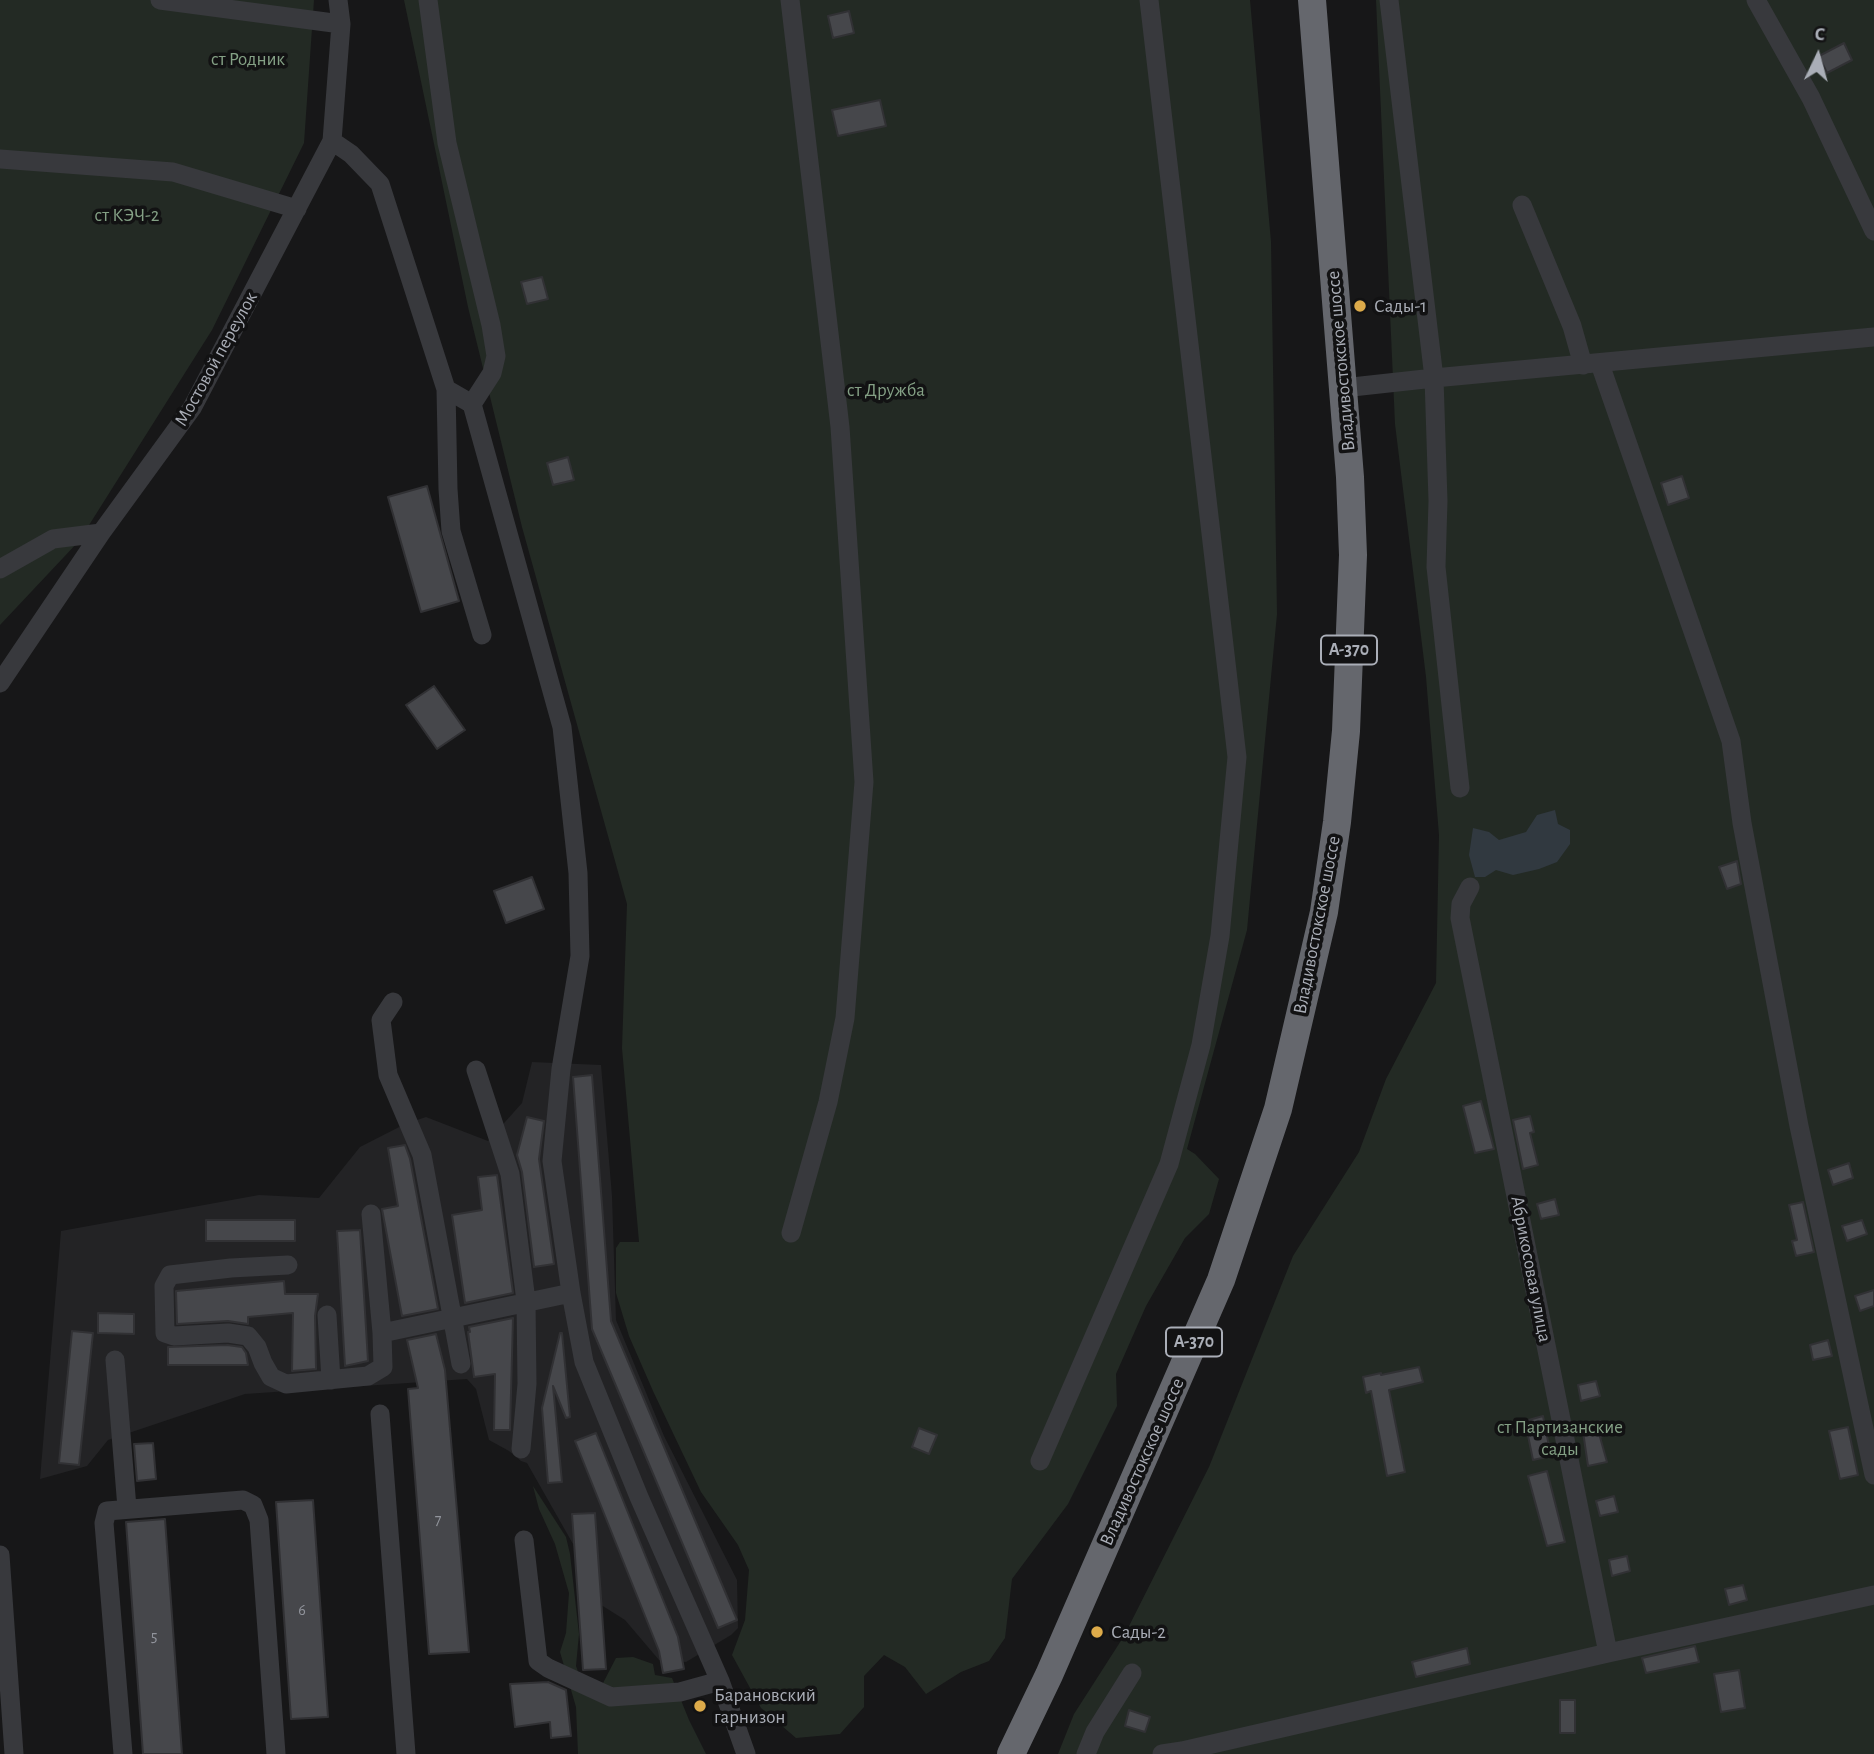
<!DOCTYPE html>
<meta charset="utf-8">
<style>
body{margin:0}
#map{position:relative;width:1874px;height:1754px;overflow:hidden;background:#171718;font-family:"Alegreya Sans",sans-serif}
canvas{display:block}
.north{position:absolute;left:1783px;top:21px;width:70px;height:70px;-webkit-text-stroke:5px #121213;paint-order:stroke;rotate:5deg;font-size:19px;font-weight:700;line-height:28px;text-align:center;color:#aaaeb7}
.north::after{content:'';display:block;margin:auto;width:24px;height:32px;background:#aaaeb7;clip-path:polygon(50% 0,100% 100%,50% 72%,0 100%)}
</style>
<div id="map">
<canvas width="1874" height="1754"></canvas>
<div class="north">С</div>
</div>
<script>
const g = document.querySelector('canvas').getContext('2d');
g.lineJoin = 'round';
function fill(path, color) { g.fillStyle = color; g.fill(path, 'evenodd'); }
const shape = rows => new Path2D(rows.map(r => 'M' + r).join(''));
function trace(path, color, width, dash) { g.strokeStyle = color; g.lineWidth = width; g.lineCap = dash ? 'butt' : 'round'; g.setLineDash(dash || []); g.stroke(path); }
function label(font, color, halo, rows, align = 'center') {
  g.font = font + ' "Alegreya Sans",sans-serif'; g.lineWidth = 7; g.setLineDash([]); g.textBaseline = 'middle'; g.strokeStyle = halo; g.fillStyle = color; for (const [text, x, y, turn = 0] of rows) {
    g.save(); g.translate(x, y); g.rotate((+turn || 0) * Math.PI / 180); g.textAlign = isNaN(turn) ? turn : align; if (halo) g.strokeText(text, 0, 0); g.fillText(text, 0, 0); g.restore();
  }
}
fill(shape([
 [532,1062,601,1065,612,1196,616,1320,664,1436,737,1580,738,1628,731,1635,686,1662,659,1660,625,1620,598,1603,585,1581,573,1544,527,1463,521,1461,509,1451,489,1440,476,1389,467,1379,245,1394,108,1440,87,1466,40,1479,61,1231,259,1195,319,1198,360,1147,405,1124,426,1117,488,1141,522,1103]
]), '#232325');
fill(shape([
 [0,0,314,0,304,143,212,330,79,541,0,625],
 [404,0,1250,0,1271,242,1277,614,1247,930,1187,1149,1195,1154,1219,1179,1209,1214,1185,1238,1146,1306,1116,1374,1117,1406,1068,1504,1012,1579,1005,1638,989,1661,961,1672,926,1694,905,1667,884,1655,864,1676,864,1707,840,1734,796,1738,761,1708,732,1655,745,1620,749,1570,738,1545,701,1492,653,1391,629,1336,616,1293,616,1248,620,1242,639,1242,622,1048,627,904,522,527,468,307],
 [1376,0,1874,0,1874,1754,1058,1754,1074,1714,1124,1636,1209,1467,1293,1256,1359,1152,1386,1079,1436,983,1439,835,1426,677,1395,424],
 [533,1486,566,1537,570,1554,579,1634,576,1666,585,1691,602,1685,616,1658,633,1657,653,1664,655,1675,672,1678,689,1720,706,1754,578,1754,576,1707,560,1652,566,1633,569,1593,555,1544,539,1509]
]), '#232a24');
fill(shape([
 [1555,810,1558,824,1570,830,1570,844,1557,862,1539,869,1513,875,1496,870,1485,877,1475,877,1469,855,1473,828,1489,832,1499,840,1526,832,1537,815]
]), '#313940');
const building = shape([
 [849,11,854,33,833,38,828,16,849,11],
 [1844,43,1852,60,1827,73,1819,56,1844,43],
 [880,100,886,126,838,136,832,110,880,100],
 [542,277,548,299,527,304,521,282,542,277],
 [568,457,574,480,553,485,547,463,568,457],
 [1682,476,1689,498,1668,505,1661,483,1682,476],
 [427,486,459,601,421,612,388,497,427,486],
 [434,686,465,730,437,749,406,705,434,686],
 [1737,861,1741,884,1727,889,1719,867,1737,861],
 [532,877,544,909,506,923,494,891,532,877],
 [592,1075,611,1321,737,1620,718,1628,592,1329,573,1077,592,1075],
 [1481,1101,1494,1149,1475,1153,1463,1106,1481,1101],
 [1530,1116,1534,1132,1530,1133,1538,1165,1523,1169,1513,1120,1530,1116],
 [527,1117,544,1121,539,1159,554,1264,534,1267,522,1172,517,1155,527,1117],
 [405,1145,410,1159,438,1309,402,1316,382,1209,398,1206,388,1148,405,1145],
 [1849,1163,1853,1178,1833,1185,1828,1170,1849,1163],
 [497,1175,513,1293,465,1303,452,1215,482,1210,478,1177,497,1175],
 [1555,1199,1559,1215,1541,1219,1537,1204,1555,1199],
 [1803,1202,1814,1252,1796,1256,1792,1241,1797,1240,1789,1205,1803,1202],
 [206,1220,295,1220,295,1241,206,1241,206,1220],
 [1862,1220,1867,1234,1847,1241,1842,1226,1862,1220],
 [360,1230,368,1361,345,1366,337,1231,360,1230],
 [284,1281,285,1294,318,1294,315,1316,316,1369,292,1371,293,1313,248,1317,248,1324,228,1321,177,1324,176,1291,284,1281],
 [1874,1290,1874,1306,1860,1311,1855,1296,1874,1290],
 [98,1313,134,1314,134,1334,98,1333,98,1313],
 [513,1318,510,1430,494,1430,495,1374,474,1377,468,1332,470,1332,469,1327,513,1318],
 [72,1331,93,1333,79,1465,59,1463,72,1331],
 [560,1333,562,1333,570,1417,566,1418,553,1386,562,1482,548,1483,542,1408,560,1333],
 [436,1334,445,1370,469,1652,429,1654,408,1389,418,1388,407,1340,436,1334],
 [1828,1340,1832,1356,1813,1360,1810,1345,1828,1340],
 [227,1345,242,1347,246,1353,248,1365,168,1365,168,1347,227,1345],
 [1419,1367,1423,1382,1389,1390,1405,1472,1387,1476,1371,1391,1366,1393,1363,1377,1381,1373,1381,1375,1419,1367],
 [1596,1381,1600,1396,1581,1401,1578,1385,1596,1381],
 [1543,1416,1551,1456,1533,1460,1525,1421,1543,1416],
 [1600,1421,1603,1436,1600,1437,1607,1462,1588,1466,1582,1425,1600,1421],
 [1848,1427,1858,1475,1840,1479,1829,1431,1848,1427],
 [919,1428,937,1435,929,1454,912,1447,919,1428],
 [596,1433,678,1637,684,1669,663,1673,659,1651,575,1441,596,1433],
 [153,1443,156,1479,137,1481,134,1444,153,1443],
 [1547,1471,1565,1542,1547,1546,1528,1476,1547,1471],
 [1614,1496,1618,1512,1600,1516,1596,1501,1614,1496],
 [313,1500,328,1717,291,1719,276,1502,313,1500],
 [595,1513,606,1669,583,1670,572,1514,595,1513],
 [165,1519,182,1754,143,1754,126,1522,165,1519],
 [1627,1556,1630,1571,1612,1576,1609,1560,1627,1556],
 [1743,1585,1747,1600,1729,1605,1725,1589,1743,1585],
 [1695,1646,1699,1662,1646,1673,1642,1658,1695,1646],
 [1467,1648,1470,1664,1416,1677,1412,1662,1467,1648],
 [1739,1670,1745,1708,1721,1712,1714,1674,1739,1670],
 [548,1682,566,1690,571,1736,551,1738,550,1722,515,1727,510,1684,548,1682],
 [1560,1700,1575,1700,1575,1733,1560,1733,1560,1700],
 [1129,1710,1150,1717,1145,1732,1125,1726,1129,1710]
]);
fill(building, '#46474b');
trace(building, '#313134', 2);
trace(shape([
 [160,0,341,24],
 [428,0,447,143,491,325,496,356,492,373,472,404],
 [790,0,840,427,864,782,845,1018,828,1102,791,1233],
 [1389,0,1434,378,1438,501,1436,567,1460,788],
 [1756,0,1811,98,1874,231],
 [332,141,351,154,380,184,446,389,472,404,562,727,578,873,580,956,561,1069,552,1161,571,1293,584,1362,639,1497,720,1681,746,1754],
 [0,159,173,172,297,209],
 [1522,205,1572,326,1583,365],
 [1600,364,1731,741,1742,823,1799,1126,1874,1475],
 [1343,388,1434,378,1874,337],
 [446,389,448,489,451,531,482,635],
 [0,569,53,539,101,533],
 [0,683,101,533,192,408,332,141,341,24,338,0],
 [1470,887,1461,904,1460,918,1608,1653],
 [393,1002,381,1020,388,1075,422,1155,461,1364],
 [476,1070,510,1174,526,1301,527,1384,521,1449],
 [371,1214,382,1333],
 [288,1265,231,1268,170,1275,164,1286,165,1333,174,1336,228,1333,248,1336,257,1347,263,1363,271,1377,286,1384,368,1376,383,1367,382,1333,571,1293],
 [327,1315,331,1380],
 [115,1360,127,1508],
 [380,1414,406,1754],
 [1040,1461,1169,1164,1201,1045,1220,936,1237,757,1149,0],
 [524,1540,538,1661,548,1668,611,1697,680,1692,720,1681],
 [0,1555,14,1754],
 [123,1754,104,1523,107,1511,243,1500,253,1505,259,1520,276,1754],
 [1086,1754,1095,1732,1132,1673],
 [1162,1754,1182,1751,1608,1653,1874,1595]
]), '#38393d', 19);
trace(shape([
 [1011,1754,1049,1675,1221,1280,1278,1109,1324,912,1337,822,1346,731,1353,555,1350,477,1312,0]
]), '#65676d', 28);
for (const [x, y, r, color] of [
 [1360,306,7,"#ddab4a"],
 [1097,1632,7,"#ddab4a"],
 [700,1706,7,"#ddab4a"]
]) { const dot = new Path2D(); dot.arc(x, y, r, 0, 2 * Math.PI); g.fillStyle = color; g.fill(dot); trace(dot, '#121213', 2.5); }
label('16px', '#91949c', null, [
 ["7",438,1520],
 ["6",302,1610],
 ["5",154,1636]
]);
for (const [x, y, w] of [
 [1349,650,56],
 [1194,1342,56]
]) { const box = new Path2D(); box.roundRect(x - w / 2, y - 14.5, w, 29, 5); g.fillStyle = '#121213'; g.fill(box); trace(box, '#aaaeb7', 2); }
label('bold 18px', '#aaaeb7', null, [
 ["А-370",1349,650],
 ["А-370",1194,1342]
]);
label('19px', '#84a085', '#121213', [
 ["ст Родник",248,59],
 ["ст КЭЧ-2",127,215],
 ["ст Дружба",886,390],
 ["ст Партизанские",1560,1427],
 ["сады",1560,1449]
]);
label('19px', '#aaaeb7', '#121213', [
 ["Сады-1",1374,306],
 ["Сады-2",1111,1632],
 ["Барановский",714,1695],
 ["гарнизон",714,1717]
], 'left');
label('19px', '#aaaeb7', '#121213', [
 ["Мостовой переулок",216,359,-61],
 ["Владивостокское шоссе",1341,361,-95],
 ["Владивостокское шоссе",1317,925,-79],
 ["Абрикосовая улица",1531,1269,79],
 ["Владивостокское шоссе",1142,1462,-66]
]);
</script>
